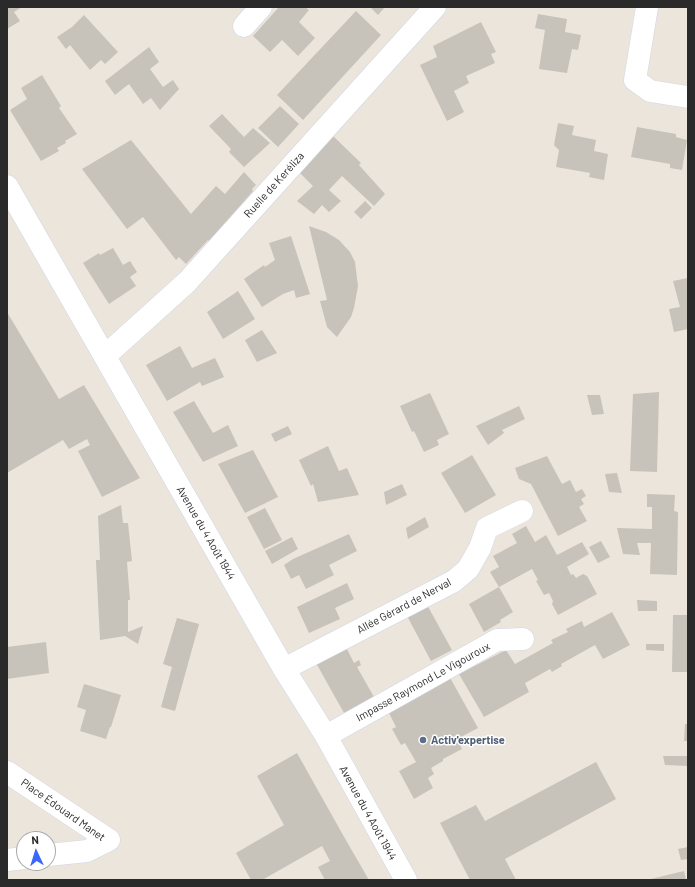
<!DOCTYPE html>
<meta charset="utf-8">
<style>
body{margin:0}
#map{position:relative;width:695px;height:887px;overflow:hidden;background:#ece5dc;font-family:Barlow,sans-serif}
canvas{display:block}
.frame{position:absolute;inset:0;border:8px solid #2a2a2a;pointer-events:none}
.north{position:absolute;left:16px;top:831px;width:40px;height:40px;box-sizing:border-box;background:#fff;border:1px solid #aaa;border-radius:50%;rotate:356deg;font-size:11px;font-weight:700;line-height:16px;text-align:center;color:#2a2a2a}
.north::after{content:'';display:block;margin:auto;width:14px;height:18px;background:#3a67fc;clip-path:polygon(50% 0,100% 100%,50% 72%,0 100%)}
</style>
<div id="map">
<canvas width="695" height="887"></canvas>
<div class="frame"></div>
<div class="north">N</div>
</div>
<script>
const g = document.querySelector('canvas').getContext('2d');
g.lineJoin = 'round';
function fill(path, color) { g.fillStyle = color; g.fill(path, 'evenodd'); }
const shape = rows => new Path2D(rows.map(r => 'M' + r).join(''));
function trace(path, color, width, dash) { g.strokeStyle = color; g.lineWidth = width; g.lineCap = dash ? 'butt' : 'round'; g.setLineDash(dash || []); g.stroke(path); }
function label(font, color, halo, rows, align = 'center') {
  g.font = font + ' Barlow,sans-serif'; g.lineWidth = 3; g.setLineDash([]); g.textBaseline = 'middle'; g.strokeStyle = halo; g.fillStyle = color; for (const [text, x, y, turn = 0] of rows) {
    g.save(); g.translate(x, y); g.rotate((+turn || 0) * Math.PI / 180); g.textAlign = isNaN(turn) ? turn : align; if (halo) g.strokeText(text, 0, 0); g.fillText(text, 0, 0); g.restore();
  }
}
fill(shape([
 [7,7,22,7,14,12,20,21,7,29],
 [279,7,305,7,309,10,299,22,315,38,298,56,282,40,270,52,253,36],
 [370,7,385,7,378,15],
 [356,11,381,35,303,120,277,95],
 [538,14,567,19,565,32,581,35,578,50,572,49,567,73,539,69,545,30,535,28],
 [84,15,118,52,105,64,101,60,90,70,70,45,66,49,57,37,72,27],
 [481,22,496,52,491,54,495,63,466,76,469,83,454,91,464,112,447,121,420,65,437,57,433,46],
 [149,47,159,62,150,69,163,87,173,80,179,89,160,110,151,98,143,104,129,84,115,95,105,81],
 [42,75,61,106,59,108,77,134,65,141,66,143,57,148,59,151,41,161,10,110,27,99,21,88],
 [280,106,299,124,278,147,258,128],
 [222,114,244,137,253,128,270,143,244,167,229,152,231,149,209,126],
 [558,123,574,126,572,135,596,140,594,151,608,154,604,180,589,177,590,173,556,167,559,150,554,145],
 [637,127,676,134,676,137,687,140,682,170,670,168,670,164,631,157],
 [332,135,361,163,359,165,385,194,374,206,342,176,329,190,341,201,329,212,322,205,314,214,297,201,313,186,298,171],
 [131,140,191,214,216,186,225,194,244,172,256,185,252,189,253,191,209,241,208,240,186,264,179,257,176,260,143,217,127,229,82,169],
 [365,201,372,208,361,219,354,212],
 [309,226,326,232,339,240,350,252,355,262,358,286,354,308,351,317,337,337,327,327,320,301,327,300],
 [291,236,310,294,296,298,294,290,283,294,262,307,244,279,264,265,265,267,275,260,269,243],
 [113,248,123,265,130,261,137,272,130,277,136,286,109,304,83,263,99,253,100,255],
 [688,278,688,329,674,332,669,309,680,307,673,281],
 [238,291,255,319,223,339,207,312],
 [7,312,59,399,84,385,140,478,102,497,78,451,90,445,87,439,69,449,63,440,7,473],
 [262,330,277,353,257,362,245,340],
 [180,346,192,368,215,358,224,377,202,386,200,382,167,401,146,365],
 [659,392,657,472,630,471,633,394],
 [430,393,449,434,437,440,439,445,424,452,414,431,412,432,400,406],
 [587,395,600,395,604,414,592,415],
 [194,401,213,433,228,425,238,446,203,462,173,412],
 [519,406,525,419,502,430,504,433,488,445,476,426],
 [288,426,292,434,275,442,271,434],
 [328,446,339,471,347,468,359,495,318,502,313,484,311,486,299,460],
 [253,450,278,497,245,513,218,464],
 [472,455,496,495,465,513,441,473],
 [547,456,562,484,570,480,576,492,582,489,586,496,581,499,584,504,579,507,587,521,558,536,531,484,519,479,515,468],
 [617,473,622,493,609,492,605,474],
 [402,484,407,495,386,505,384,492],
 [647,494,675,495,674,511,678,512,677,575,650,574,651,543,637,543,640,555,623,554,617,528,652,529,652,507,647,507],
 [121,505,123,523,128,523,132,561,127,562,130,600,128,600,128,632,143,626,138,644,125,636,100,640,96,562,96,560,100,560,98,516],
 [265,508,282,540,264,549,247,517],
 [425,517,429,527,408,539,406,528],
 [526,526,535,542,546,535,557,555,582,542,589,554,567,567,571,575,573,574,576,578,583,574,587,576,597,594,558,615,552,604,553,601,549,593,544,595,536,581,538,580,532,569,499,587,513,612,500,620,501,622,484,632,469,604,499,587,490,572,499,567,493,556,517,543,512,534],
 [349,534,357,551,329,565,334,575,306,589,299,575,291,579,284,565,293,559],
 [292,537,298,549,272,564,265,551],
 [601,541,610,557,598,563,589,547],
 [347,583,354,599,335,608,340,619,309,633,297,607],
 [637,600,657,601,657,611,638,611],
 [426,603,452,650,431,661,406,614],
 [612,612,630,645,603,659,595,645,561,664,562,666,552,672,550,669,525,683,529,692,484,717,459,674,506,650,515,664,553,643,551,640,568,632,566,629,582,621,584,627],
 [673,615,688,615,688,672,672,672],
 [177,618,199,624,175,711,161,707,172,667,163,664],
 [46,642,49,673,7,679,7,647],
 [646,644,664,644,664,651,646,650],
 [346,647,354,663,359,660,361,665,357,667,374,697,344,713,316,663],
 [448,674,478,728,457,739,462,749,443,759,443,761,431,768,434,774,428,778,433,788,414,799,399,771,416,762,405,743,401,745,392,729,396,727,386,707],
 [84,684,121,695,111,727,110,727,106,739,80,731,86,710,77,707],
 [685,724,688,724,688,741,684,741],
 [297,753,343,835,369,880,325,880,318,867,330,861,322,846,262,880,251,880,236,853,284,825,257,776],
 [663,756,688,756,688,766,665,765],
 [596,762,616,799,505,859,516,880,470,880,440,823,476,805,485,821],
 [688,847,688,859,681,860,678,849],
 [684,871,686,880,652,880,651,879]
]), '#c7c3ba');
const minor = shape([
 [647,7,635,80,650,91,688,97],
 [244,26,261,7],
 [7,186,284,669,326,736,406,880],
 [105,356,187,282,435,7],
 [284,669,454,581,468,569,480,548,487,528,522,511],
 [326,736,497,640,523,639],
 [7,772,109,840,87,851,48,855],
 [7,860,24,858]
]);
trace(minor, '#d1d5e3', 23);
trace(minor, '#fff', 22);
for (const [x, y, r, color] of [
 [423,740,4,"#5c6f8a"]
]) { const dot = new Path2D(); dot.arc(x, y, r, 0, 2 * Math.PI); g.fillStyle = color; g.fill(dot); trace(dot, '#fff', 1.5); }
label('11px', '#2a2a2a', '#fff', [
 ["Ruelle de Keréliza",274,185,-48],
 ["Avenue du 4 Août 1944",206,533,60],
 ["Allée Gérard de Nerval",404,606,-28],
 ["Impasse Raymond Le Vigouroux",423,682,-29],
 ["Place Édouard Manet",63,810,35],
 ["Avenue du 4 Août 1944",368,813,61]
]);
label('bold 11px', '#4e5e75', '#fff', [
 ["Activ'expertise",431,740]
], 'left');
</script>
